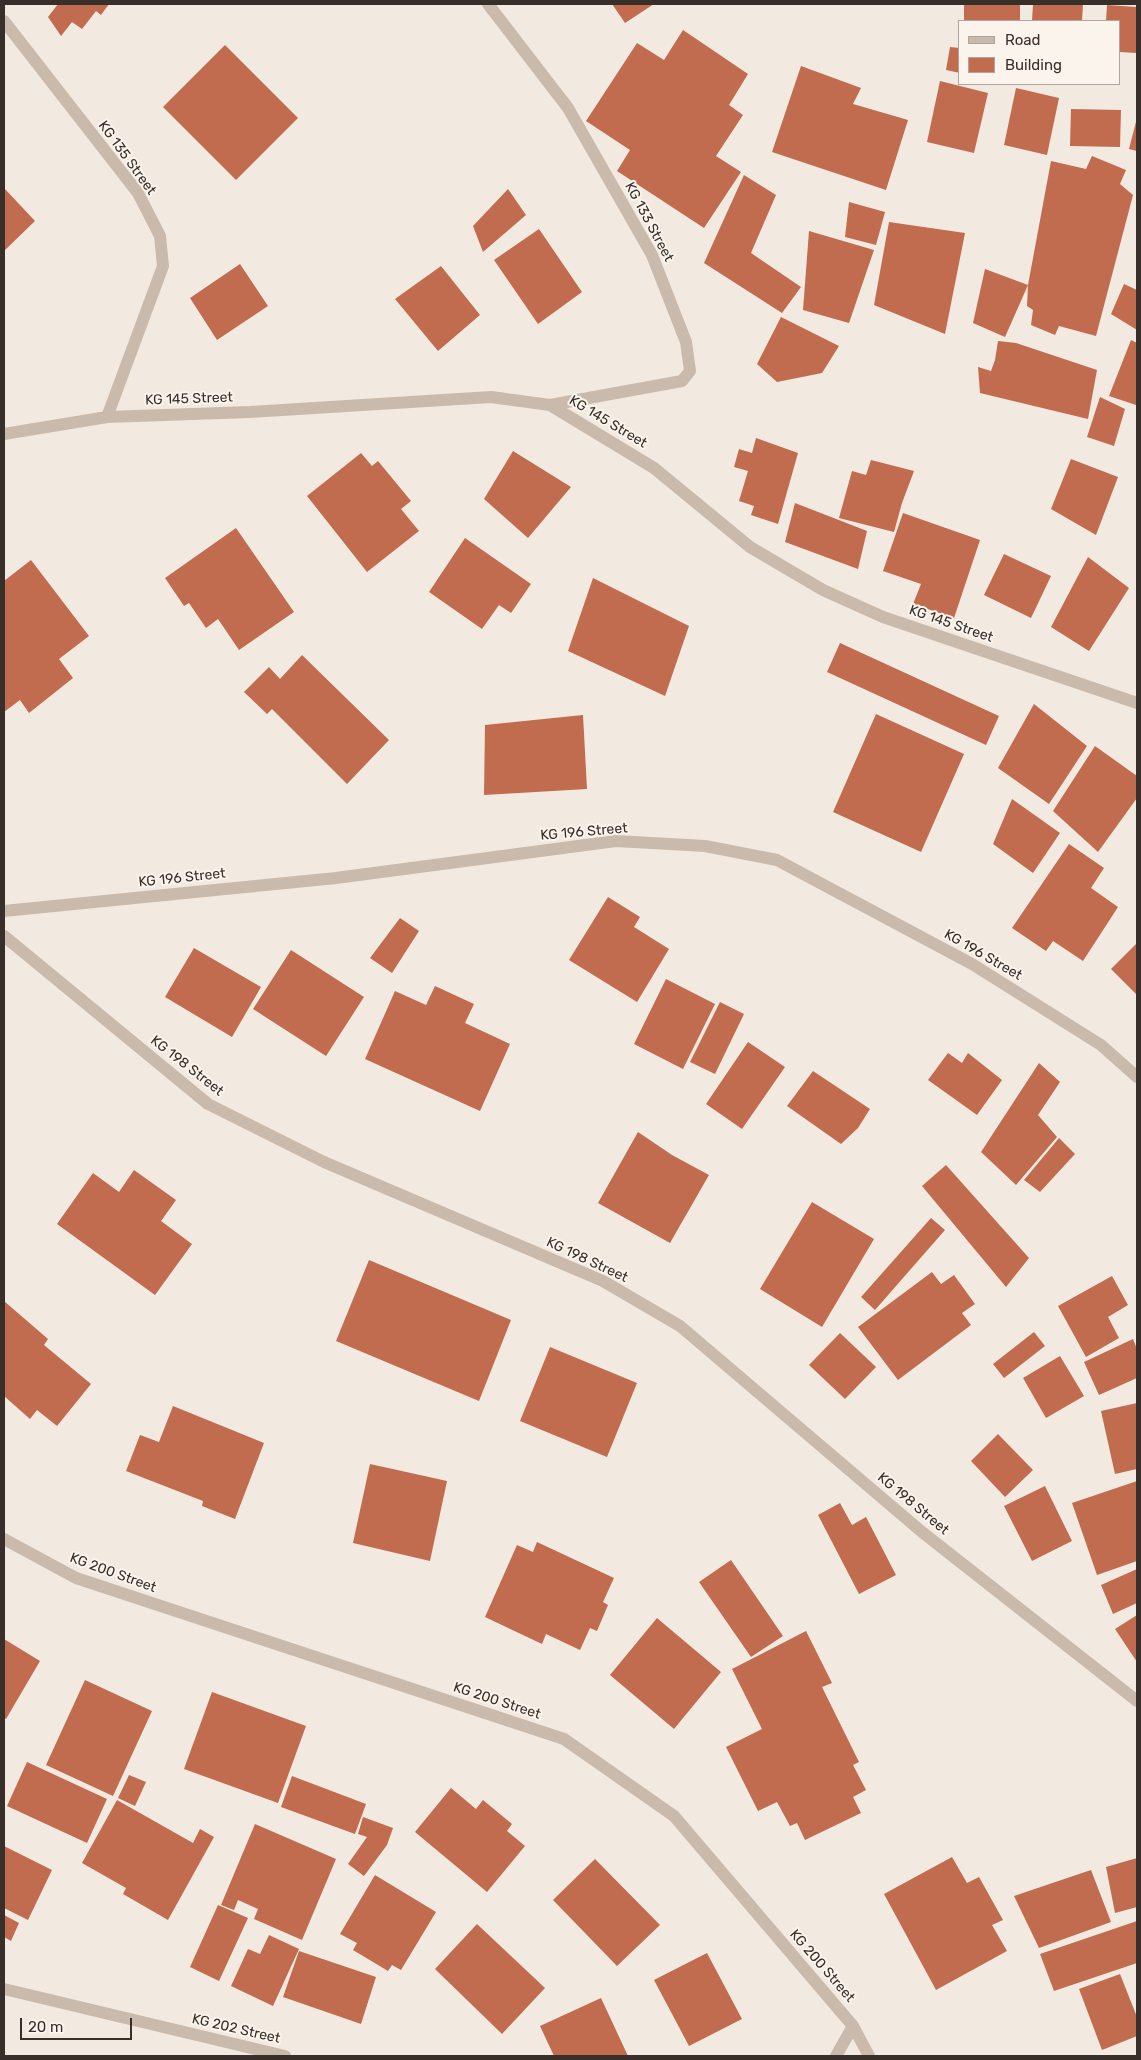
<!DOCTYPE html>
<style>
body{margin:0}
#map{position:relative;width:1141px;height:2060px;overflow:hidden;background:#f2eae0;font-family:Rubik,sans-serif}
canvas{display:block}
.frame{position:absolute;inset:0;border:5px solid #392f2a;pointer-events:none}
.legend{position:absolute;left:958px;top:20px;width:162px;height:65px;box-sizing:border-box;background:#faf4ec;border:1px solid #ada59e;margin:0;padding:6px 9px;list-style:none;font-size:15px;color:#392f2a}
.legend li{display:flex;align-items:center;gap:10px;height:25px}
.legend b{width:25px;border:1px solid #ada59e}
.scale{position:absolute;left:20px;top:2018px;width:112px;height:22px;box-sizing:border-box;border:2px solid #392f2a;border-top:0;padding-left:6px;font-size:15px;line-height:18px;white-space:nowrap;color:#392f2a;-webkit-text-stroke:4px #faf4ec;paint-order:stroke}
</style>
<div id="map">
<canvas width="1141" height="2060"></canvas>
<div class="frame"></div>
<ul class="legend">
<li><b style="height:6px;background:#cabaac"></b>Road</li>
<li><b style="height:14px;background:#c16b4f"></b>Building</li>
</ul>
<div class="scale">20 m</div>
</div>
<script>
const g = document.querySelector('canvas').getContext('2d');
g.lineJoin = 'round';
function fill(path, color) { g.fillStyle = color; g.fill(path, 'evenodd'); }
const shape = rows => new Path2D(rows.map(r => 'M' + r).join(''));
function trace(path, color, width, dash) { g.strokeStyle = color; g.lineWidth = width; g.lineCap = dash ? 'butt' : 'round'; g.setLineDash(dash || []); g.stroke(path); }
function label(font, color, halo, rows, align = 'center') {
  g.font = font + ' Rubik,sans-serif'; g.lineWidth = 4; g.setLineDash([]); g.textBaseline = 'middle'; g.strokeStyle = halo; g.fillStyle = color; for (const [text, x, y, turn = 0] of rows) {
    g.save(); g.translate(x, y); g.rotate((+turn || 0) * Math.PI / 180); g.textAlign = isNaN(turn) ? turn : align; if (halo) g.strokeText(text, 0, 0); g.fillText(text, 0, 0); g.restore();
  }
}
fill(shape([
 [58,4,109,4,101,15,96,11,82,29,72,22,61,36,48,17],
 [612,4,654,4,625,23],
 [964,4,1020,4,1020,21,964,21],
 [1033,4,1083,4,1082,21,1032,21],
 [1107,5,1137,7,1136,53,1120,52,1120,21,1106,21],
 [683,30,748,74,729,105,743,115,716,156,741,172,704,228,617,171,630,150,586,121,637,43,664,60],
 [225,45,298,118,236,180,163,107],
 [950,47,960,48,960,73,946,70],
 [801,66,861,88,853,104,908,120,886,190,772,152],
 [940,81,988,93,974,153,927,142],
 [1016,88,1059,98,1047,155,1004,145],
 [1071,109,1121,110,1120,147,1070,146],
 [1137,118,1137,151,1129,149],
 [1092,156,1126,170,1120,184,1133,195,1096,336,1059,326,1055,335,1031,325,1033,310,1027,306,1028,285,1051,161,1086,169],
 [744,175,776,195,751,253,801,287,782,313,704,263],
 [4,188,35,221,4,251],
 [508,189,526,215,483,252,473,226],
 [849,202,885,212,876,245,845,237],
 [889,222,965,233,945,334,874,305],
 [539,229,582,292,538,324,494,260],
 [809,231,874,250,849,323,803,310],
 [240,264,268,306,217,340,190,298],
 [441,266,480,315,438,351,395,299],
 [985,269,1028,285,1005,337,973,323],
 [1124,284,1137,290,1137,330,1111,314],
 [781,317,839,346,822,373,777,382,757,364],
 [1131,340,1137,343,1136,405,1109,396],
 [998,341,1016,343,1097,370,1088,419,980,393,978,367,991,371,995,360],
 [1100,397,1125,409,1114,446,1087,437],
 [756,438,798,453,778,524,751,515,754,506,739,501,748,471,734,467,739,449,752,453],
 [513,451,571,487,528,538,484,499],
 [361,453,372,466,378,461,411,501,401,509,419,531,367,572,307,496],
 [1071,459,1118,477,1096,535,1051,509],
 [871,460,914,471,902,503,894,532,839,518,852,471,866,475],
 [795,503,867,531,858,569,785,542],
 [903,513,980,540,954,618,913,604,921,584,883,571],
 [236,528,294,612,239,650,218,619,206,628,189,603,184,606,165,578],
 [465,538,531,584,511,613,499,605,482,629,429,592],
 [1004,554,1051,576,1031,618,984,595],
 [1088,557,1129,588,1089,651,1051,627],
 [31,560,89,636,59,659,73,678,29,713,20,700,4,712,4,581],
 [593,578,689,626,665,696,568,651],
 [840,643,999,716,986,745,827,672],
 [302,655,389,740,347,784,272,709,267,714,244,692,269,667,280,679],
 [1034,704,1087,746,1049,804,998,768],
 [876,714,964,754,921,852,833,812],
 [583,715,587,789,484,795,485,725],
 [1095,746,1137,776,1137,798,1098,852,1053,811],
 [1012,799,1060,833,1033,873,993,844],
 [1069,844,1104,868,1091,888,1118,907,1083,961,1053,941,1046,951,1012,928],
 [608,897,640,917,634,927,669,949,637,1002,569,960],
 [400,918,419,931,392,973,370,958],
 [1137,943,1137,995,1111,969],
 [194,948,261,987,232,1037,165,997],
 [291,950,364,997,326,1056,253,1009],
 [666,979,715,1004,683,1069,634,1044],
 [435,986,474,1004,465,1023,510,1044,480,1111,365,1059,395,991,426,1005],
 [720,1002,744,1014,715,1074,690,1062],
 [748,1042,785,1067,742,1129,706,1104],
 [948,1053,962,1063,968,1053,1002,1080,977,1115,928,1080],
 [1039,1063,1060,1082,1038,1115,1057,1137,1016,1185,981,1152],
 [813,1071,870,1109,858,1128,841,1144,787,1106],
 [638,1132,672,1155,709,1175,670,1243,598,1203],
 [1059,1138,1075,1154,1040,1192,1024,1180],
 [946,1165,1029,1258,1006,1287,922,1186],
 [134,1170,176,1200,161,1221,192,1244,155,1295,57,1224,93,1173,119,1192],
 [812,1202,874,1239,822,1327,760,1289],
 [931,1218,945,1230,875,1310,861,1297],
 [369,1260,511,1320,479,1401,336,1341],
 [932,1272,941,1284,954,1275,975,1304,962,1313,971,1325,898,1380,858,1327],
 [1112,1276,1128,1305,1108,1317,1119,1338,1086,1357,1058,1306],
 [4,1301,48,1339,44,1345,91,1384,57,1426,37,1410,30,1419,4,1396],
 [1034,1332,1045,1346,1004,1378,993,1364],
 [840,1333,876,1367,845,1399,809,1365],
 [1133,1339,1137,1349,1137,1378,1099,1395,1084,1362],
 [550,1347,637,1383,607,1457,520,1421],
 [1060,1356,1084,1396,1046,1418,1023,1378],
 [1137,1403,1137,1469,1115,1474,1101,1411],
 [173,1406,264,1443,235,1519,202,1506,203,1501,126,1471,140,1435,159,1442],
 [998,1434,1033,1470,1005,1497,971,1461],
 [370,1464,447,1481,430,1561,353,1543],
 [1137,1481,1137,1561,1097,1575,1072,1503],
 [1045,1486,1072,1541,1032,1561,1004,1506],
 [840,1503,852,1525,866,1517,896,1575,859,1594,818,1515],
 [537,1542,614,1578,603,1602,608,1605,597,1631,590,1628,580,1650,546,1634,542,1644,485,1617,517,1545,533,1552],
 [731,1560,783,1636,751,1657,699,1582],
 [1137,1569,1137,1603,1113,1614,1101,1585],
 [1137,1615,1137,1662,1115,1629],
 [657,1618,721,1672,674,1729,610,1675],
 [806,1631,832,1683,822,1687,859,1762,853,1765,866,1790,853,1797,861,1813,805,1840,797,1823,790,1826,777,1802,758,1811,726,1747,762,1729,732,1669],
 [4,1639,40,1661,6,1719,4,1718],
 [85,1680,152,1711,113,1796,46,1765],
 [212,1692,306,1726,278,1803,184,1769],
 [27,1762,107,1799,87,1843,7,1806],
 [129,1775,146,1782,135,1806,118,1798],
 [292,1776,366,1804,355,1834,281,1807],
 [451,1788,476,1809,483,1800,512,1824,507,1831,525,1846,487,1892,415,1832],
 [117,1800,193,1843,200,1829,214,1837,168,1920,123,1894,126,1888,82,1863],
 [363,1817,393,1828,387,1845,364,1876,348,1864,367,1837,358,1834],
 [255,1824,336,1859,302,1940,254,1919,258,1909,238,1900,234,1910,221,1905],
 [4,1846,52,1870,28,1920,4,1908],
 [952,1857,967,1883,979,1877,1003,1920,992,1925,1007,1951,936,1990,884,1894],
 [1137,1858,1137,1907,1115,1913,1106,1867],
 [595,1859,660,1925,617,1966,553,1900],
 [1091,1870,1111,1922,1039,1948,1014,1896],
 [375,1875,436,1912,401,1970,392,1965,388,1971,353,1950,357,1943,340,1934],
 [218,1905,248,1918,219,1981,190,1967],
 [4,1915,19,1923,11,1941,4,1937],
 [1137,1921,1137,1963,1054,1991,1040,1954],
 [477,1924,545,1988,502,2034,435,1969],
 [269,1935,299,1949,273,2006,231,1986,248,1949,260,1954],
 [299,1951,376,1977,361,2024,283,1997],
 [707,1953,742,2019,689,2046,654,1980],
 [1120,1974,1137,2017,1137,2036,1102,2050,1079,1989],
 [601,1998,628,2056,554,2056,540,2026]
]), '#c16b4f');
trace(shape([
 [488,4,568,108,652,255,686,342,690,371,682,381,550,405],
 [4,21,138,193,160,236,163,266,107,417],
 [4,434,107,417,250,412,491,397,550,405,654,468,750,547,823,590,883,617,1137,703],
 [4,911,336,878,616,841,705,846,777,860,972,964,1101,1045,1137,1077],
 [4,936,208,1104,324,1162,603,1281,680,1326,922,1532,1137,1701],
 [4,1539,76,1578,564,1739,674,1816,853,2026,869,2056],
 [4,1989,285,2056],
 [836,2056,853,2026]
]), '#cabaac', 12);
label('14px', '#392f2a', '#faf4ec', [
 ["KG 135 Street",127,158,54],
 ["KG 133 Street",649,222,62],
 ["KG 145 Street",189,399,-2],
 ["KG 145 Street",608,422,31],
 ["KG 145 Street",951,624,19],
 ["KG 196 Street",584,832,-5],
 ["KG 196 Street",182,878,-6],
 ["KG 196 Street",983,955,30],
 ["KG 198 Street",187,1066,38],
 ["KG 198 Street",587,1260,25],
 ["KG 198 Street",913,1504,40],
 ["KG 200 Street",113,1573,20],
 ["KG 200 Street",497,1701,18],
 ["KG 200 Street",822,1966,49],
 ["KG 202 Street",236,2029,13]
]);
</script>
